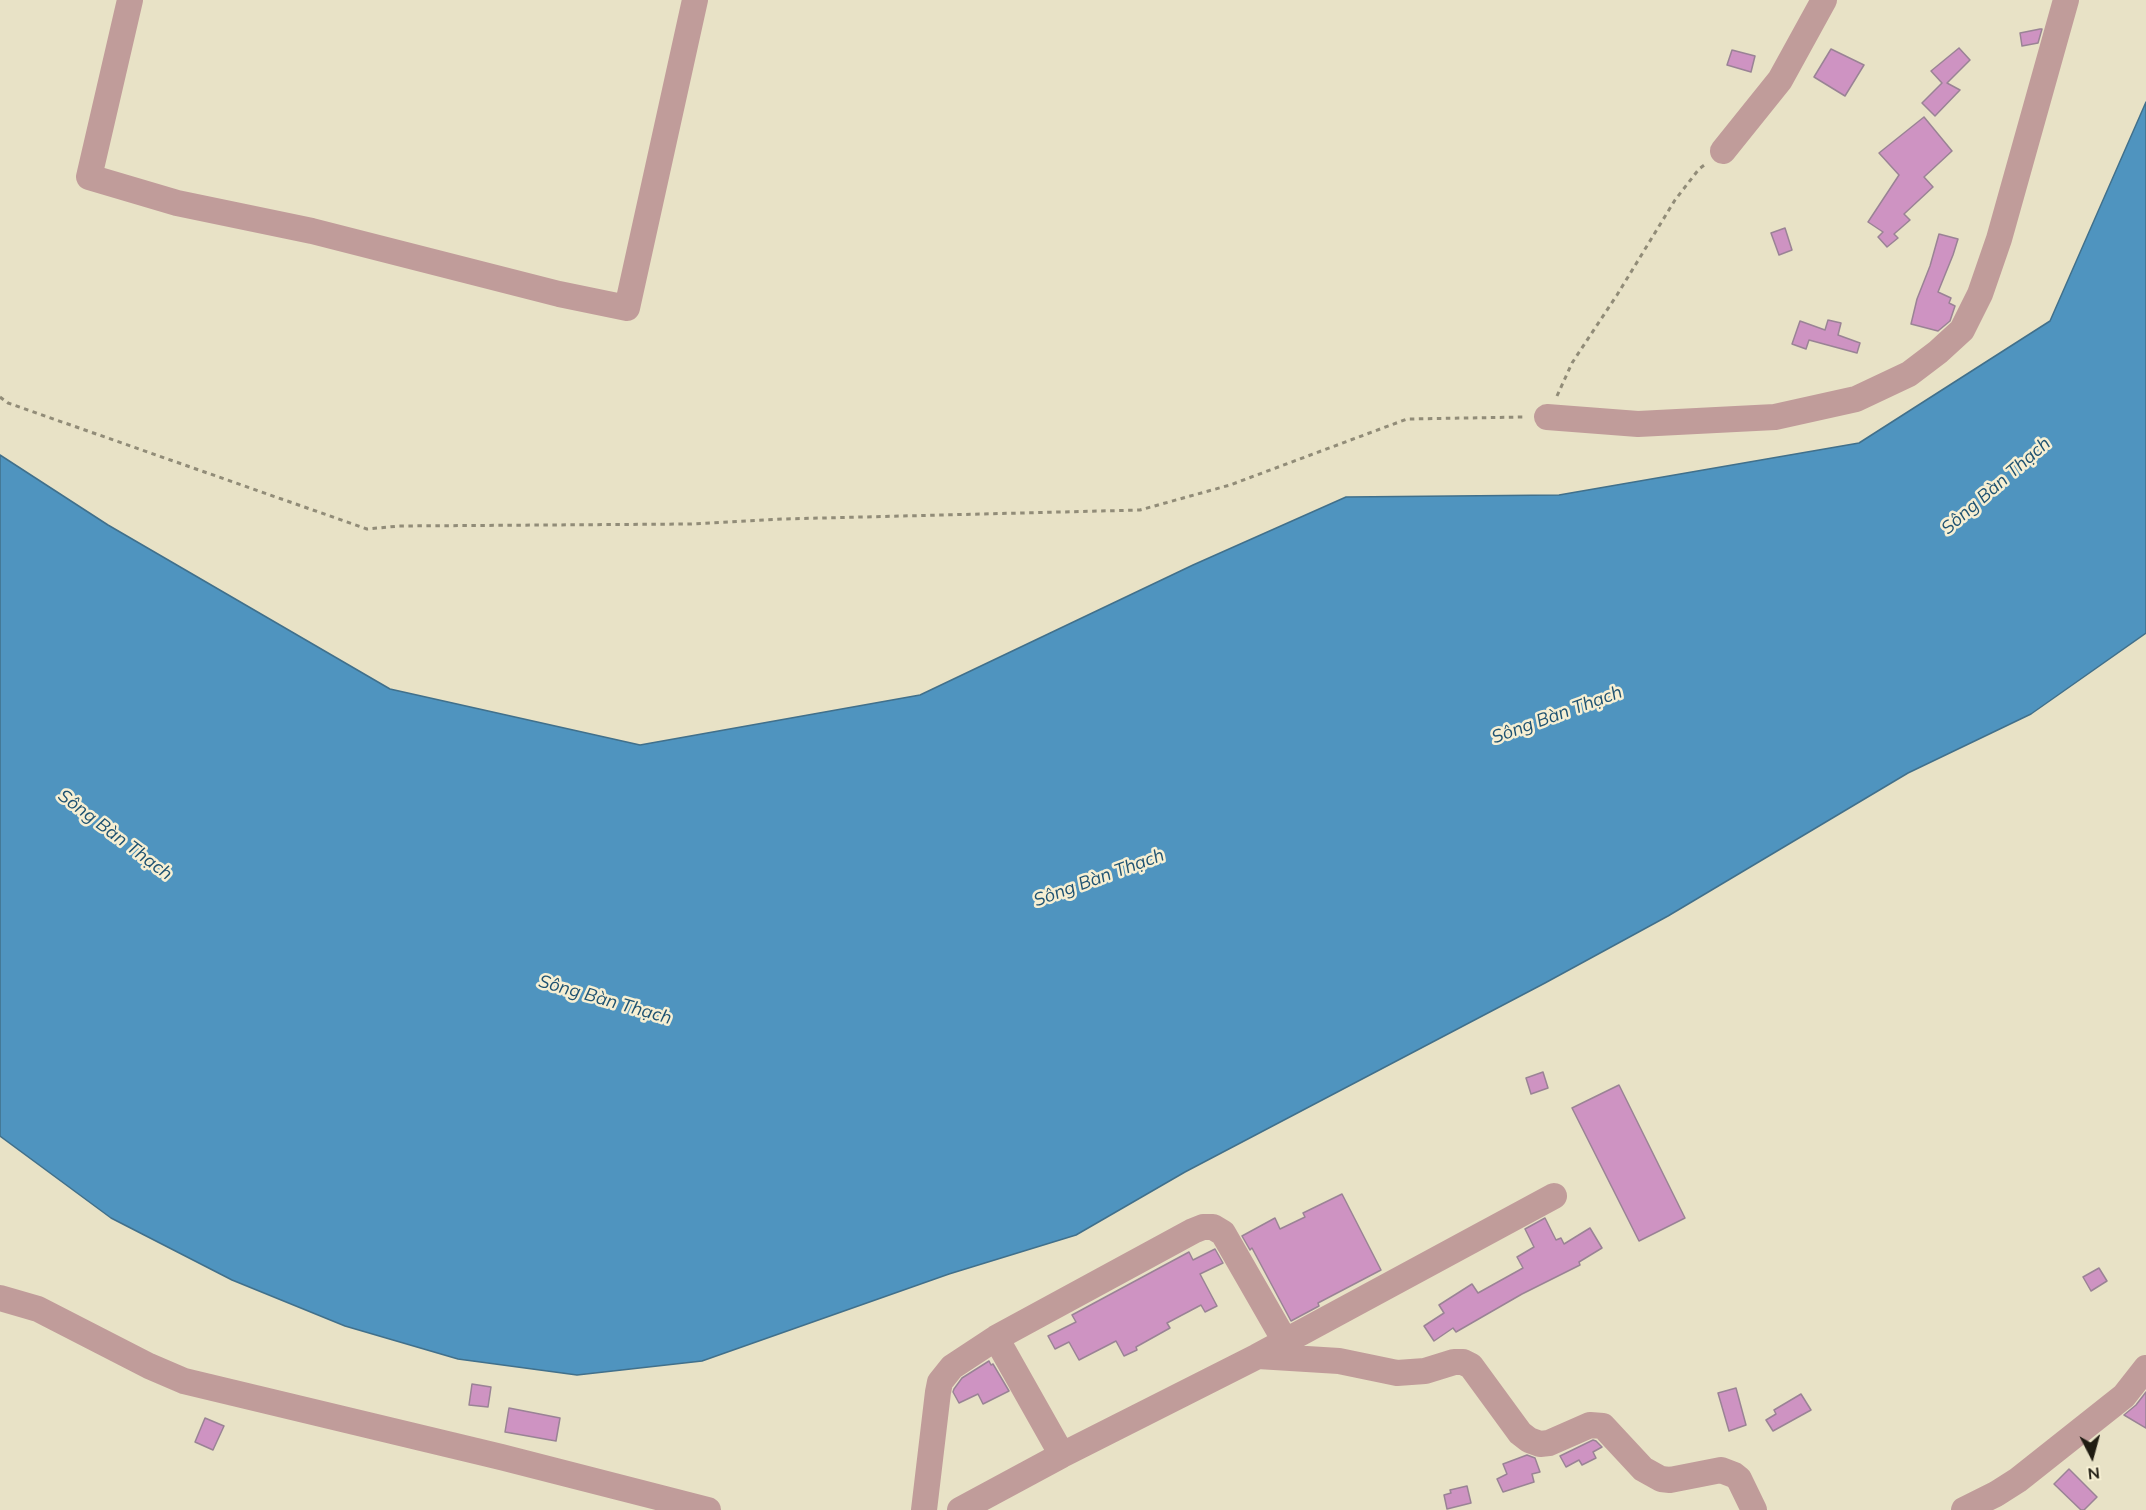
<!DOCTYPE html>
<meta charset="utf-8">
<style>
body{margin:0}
#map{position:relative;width:2146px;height:1510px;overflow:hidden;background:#e8e2c6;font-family:Mulish,sans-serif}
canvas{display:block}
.north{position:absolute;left:2062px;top:1426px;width:60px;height:60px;-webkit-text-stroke:4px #f6efd3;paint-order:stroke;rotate:174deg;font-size:16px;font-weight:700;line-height:24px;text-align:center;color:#1f1c12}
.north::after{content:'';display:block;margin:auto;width:21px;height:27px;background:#1f1c12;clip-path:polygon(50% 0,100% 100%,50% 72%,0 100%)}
</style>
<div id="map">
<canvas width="2146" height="1510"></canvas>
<div class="north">N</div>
</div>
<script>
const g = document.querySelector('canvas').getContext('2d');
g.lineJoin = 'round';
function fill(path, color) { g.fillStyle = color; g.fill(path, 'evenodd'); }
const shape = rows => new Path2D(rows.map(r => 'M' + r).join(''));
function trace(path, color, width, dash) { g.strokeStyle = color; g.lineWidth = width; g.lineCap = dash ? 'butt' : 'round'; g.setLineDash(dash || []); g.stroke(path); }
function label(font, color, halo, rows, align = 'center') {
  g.font = font + ' Mulish,sans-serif'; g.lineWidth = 5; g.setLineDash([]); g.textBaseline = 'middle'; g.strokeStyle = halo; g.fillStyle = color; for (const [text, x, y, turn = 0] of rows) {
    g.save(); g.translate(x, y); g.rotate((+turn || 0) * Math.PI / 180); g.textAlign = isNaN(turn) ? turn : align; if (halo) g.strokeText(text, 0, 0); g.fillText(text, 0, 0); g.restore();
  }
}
const water = shape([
 [2146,102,2146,633,2031,714,1908,773,1668,916,1545,983,1185,1172,1076,1235,949,1274,702,1361,577,1375,458,1359,345,1326,232,1280,111,1218,0,1136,0,455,108,525,390,689,640,745,920,695,1193,565,1346,497,1559,495,1859,443,2050,321,2146,102]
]);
fill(water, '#4f94bf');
trace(water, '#41708b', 1.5);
const building = shape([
 [2040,29,2042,29,2038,43,2022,46,2020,33,2040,29],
 [1959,48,1970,60,1947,83,1960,90,1935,116,1922,103,1942,83,1931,71,1959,48],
 [1831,49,1864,65,1845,96,1814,77,1831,49],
 [1732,50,1755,56,1751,72,1727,65,1732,50],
 [1924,117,1952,151,1924,177,1933,187,1904,214,1910,220,1894,234,1898,238,1887,247,1878,237,1883,232,1868,222,1899,175,1879,153,1924,117],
 [1785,228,1792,250,1779,255,1771,233,1785,228],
 [1939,234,1958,239,1953,255,1938,292,1951,298,1949,303,1955,306,1950,321,1938,331,1911,324,1917,299,1930,266,1939,234],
 [1828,320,1841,323,1838,335,1860,343,1857,353,1809,340,1806,349,1792,344,1800,321,1825,330,1828,320],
 [1543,1072,1548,1088,1531,1094,1526,1078,1543,1072],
 [1619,1085,1685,1218,1639,1241,1572,1108,1619,1085],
 [1342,1194,1381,1270,1318,1303,1319,1306,1291,1321,1252,1248,1250,1250,1242,1236,1275,1218,1280,1229,1305,1217,1303,1213,1342,1194],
 [1545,1218,1556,1240,1561,1238,1564,1244,1590,1228,1602,1248,1579,1262,1580,1265,1522,1294,1456,1332,1453,1328,1434,1341,1424,1326,1444,1313,1439,1305,1472,1284,1478,1293,1523,1268,1517,1257,1534,1247,1525,1229,1545,1218],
 [1215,1249,1223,1263,1200,1274,1217,1306,1205,1312,1201,1305,1167,1323,1170,1328,1136,1347,1137,1350,1124,1356,1116,1341,1079,1360,1069,1342,1055,1349,1048,1336,1076,1322,1072,1315,1189,1252,1193,1260,1215,1249],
 [2099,1268,2107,1281,2091,1291,2083,1277,2099,1268],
 [989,1361,991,1365,993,1364,1009,1391,983,1404,978,1394,959,1403,953,1392,954,1389,962,1378,989,1361],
 [472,1384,491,1387,488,1407,469,1405,472,1384],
 [1736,1388,1746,1425,1729,1431,1718,1393,1736,1388],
 [2146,1392,2146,1428,2124,1415,2136,1405,2146,1392],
 [1801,1394,1811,1410,1773,1431,1766,1420,1776,1414,1774,1410,1801,1394],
 [509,1408,560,1418,556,1441,505,1432,509,1408],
 [205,1418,224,1426,213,1450,195,1442,205,1418],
 [1593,1440,1596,1441,1602,1447,1593,1452,1596,1458,1582,1465,1579,1460,1566,1467,1560,1456,1593,1440],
 [1527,1455,1535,1458,1540,1472,1532,1474,1534,1482,1503,1492,1497,1479,1507,1474,1503,1464,1527,1455],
 [2069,1469,2097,1497,2084,1510,2081,1510,2054,1484,2069,1469],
 [1467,1486,1471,1503,1447,1509,1444,1495,1451,1493,1450,1490,1467,1486]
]);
fill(building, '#ce93c2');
trace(building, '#9a8395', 1.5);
trace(shape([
 [1557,396,1572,363,1617,295,1675,200,1699,169,1707,163],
 [0,397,8,403,367,529,399,526,690,524,783,519,1140,510,1230,485,1407,419,1525,417]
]), '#918c78', 3, [4.5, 4.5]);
trace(shape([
 [130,0,89,177,177,203,312,231,559,294,627,308,695,0],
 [1723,151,1780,80,1824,0],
 [1547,417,1638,424,1775,417,1856,399,1909,374,1938,352,1962,330,1980,294,1999,239,2066,0],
 [0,1298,38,1309,149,1366,184,1381,501,1457,708,1510],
 [996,1338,1062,1455],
 [1258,1356,1339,1361,1397,1373,1425,1371,1454,1362,1463,1362,1471,1366,1520,1433,1529,1440,1540,1444,1549,1443,1590,1425,1603,1426,1643,1469,1661,1479,1670,1480,1721,1470,1734,1475,1739,1479,1754,1510],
 [924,1510,938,1392,940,1382,952,1367,996,1338,1193,1231,1203,1227,1213,1227,1223,1233,1285,1341],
 [960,1510,1062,1455,1258,1356,1554,1196],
 [1964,1510,1996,1494,2018,1480,2124,1396,2146,1368]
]), '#c09c9a', 26);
label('italic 18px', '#1e5271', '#f6efd3', [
 ["Sông Bàn Thạch",1996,486,-41],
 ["Sông Bàn Thạch",1557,715,-20],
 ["Sông Bàn Thạch",115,835,37],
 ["Sông Bàn Thạch",1099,878,-20],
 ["Sông Bàn Thạch",605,1000,16]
]);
</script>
